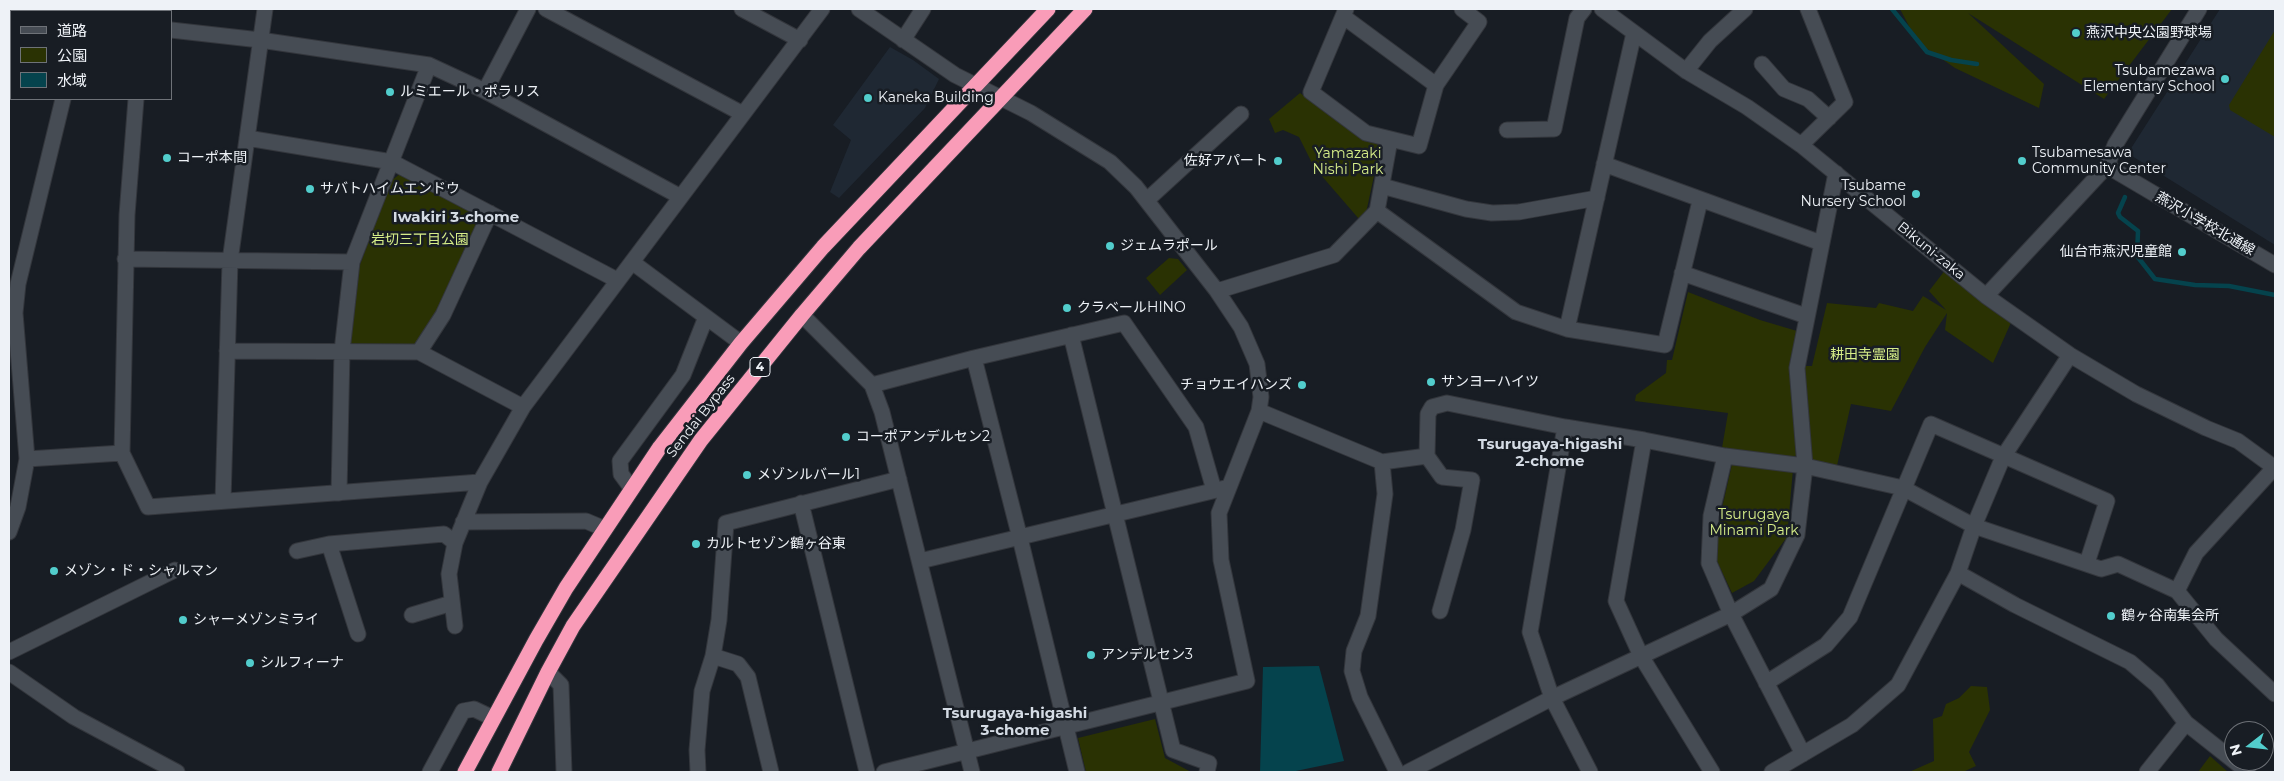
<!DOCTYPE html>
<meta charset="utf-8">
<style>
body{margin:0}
#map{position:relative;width:2284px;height:781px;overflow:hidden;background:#181d24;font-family:Montserrat,"Noto Sans JP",sans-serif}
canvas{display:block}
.frame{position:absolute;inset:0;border:10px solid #eef2f7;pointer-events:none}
.legend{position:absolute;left:10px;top:10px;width:162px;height:90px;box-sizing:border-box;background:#181d24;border:1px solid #6e7278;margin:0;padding:6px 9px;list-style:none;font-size:15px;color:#eef2f7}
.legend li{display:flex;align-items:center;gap:10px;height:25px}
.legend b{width:25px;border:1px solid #6e7278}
.north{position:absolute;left:2224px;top:721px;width:50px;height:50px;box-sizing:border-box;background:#181d24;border:1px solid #6e7278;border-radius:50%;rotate:254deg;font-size:14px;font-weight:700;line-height:20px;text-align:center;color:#eef2f7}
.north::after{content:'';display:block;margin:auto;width:18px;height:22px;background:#52cdcc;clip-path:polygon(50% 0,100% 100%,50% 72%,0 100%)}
</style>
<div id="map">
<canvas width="2284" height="781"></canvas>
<div class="frame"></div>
<ul class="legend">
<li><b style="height:6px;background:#464c54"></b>道路</li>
<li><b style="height:14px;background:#2a3203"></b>公園</li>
<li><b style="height:14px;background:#05434d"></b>水域</li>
</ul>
<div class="north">N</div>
</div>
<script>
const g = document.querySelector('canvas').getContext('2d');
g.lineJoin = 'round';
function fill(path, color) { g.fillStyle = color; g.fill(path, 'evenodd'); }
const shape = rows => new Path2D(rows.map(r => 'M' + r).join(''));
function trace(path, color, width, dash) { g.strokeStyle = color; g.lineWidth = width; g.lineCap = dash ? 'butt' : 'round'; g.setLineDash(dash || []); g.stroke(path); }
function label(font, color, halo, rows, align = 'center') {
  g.font = font + ' Montserrat,"Noto Sans JP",sans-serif'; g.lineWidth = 5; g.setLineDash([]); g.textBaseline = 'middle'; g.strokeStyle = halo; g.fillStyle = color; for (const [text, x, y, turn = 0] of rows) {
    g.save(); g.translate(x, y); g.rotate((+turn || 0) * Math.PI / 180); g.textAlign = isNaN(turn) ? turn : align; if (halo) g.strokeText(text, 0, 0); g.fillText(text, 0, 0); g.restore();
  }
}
fill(shape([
 [2220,9,2275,9,2275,245,2132,156,2130,150],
 [890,47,913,60,939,79,925,108,839,198,830,192,851,140,833,125]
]), '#1f2833');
fill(shape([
 [1900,9,2172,9,2104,99,1968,13,2044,84,2039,108,1955,68,1926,48,1910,28],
 [2275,30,2275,137,2230,110,2229,105],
 [1300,93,1364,139,1376,143,1380,148,1366,213,1359,219,1314,167,1299,137,1283,130,1275,133,1269,119],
 [401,173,482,217,437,314,417,344,356,348,350,343,358,270,391,181],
 [1169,258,1178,259,1187,270,1160,295,1146,278],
 [1946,269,2013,318,1993,363,1945,330,1947,313,1925,347,1891,411,1851,404,1836,470,1820,467,1812,459,1804,366,1812,366,1827,303,1876,308,1879,303,1913,311,1923,296,1946,310,1929,291],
 [1688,292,1760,320,1797,331,1790,362,1796,455,1791,461,1722,448,1728,413,1635,401,1636,395,1666,373,1667,360,1672,360],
 [1732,464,1793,469,1787,537,1754,581,1732,593,1716,559,1720,517],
 [1971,686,1987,687,1990,710,1969,752,1976,766,1963,772,1909,772,1934,761,1933,719,1942,716,1946,704,1959,698],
 [1155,719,1165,758,1191,772,1086,772,1078,738],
 [2210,756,2228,772,2198,772]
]), '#2a3203');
fill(shape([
 [1319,666,1344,761,1291,772,1260,772,1263,667]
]), '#05434d');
trace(shape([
 [1892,9,1927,52,1951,60,1977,64],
 [2125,197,2118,213,2120,217,2138,231,2137,256,2155,279,2195,285,2229,286,2275,295]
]), '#05434d', 4.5);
const minor = shape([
 [546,9,743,114],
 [742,9,800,40],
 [859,9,955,75,1031,113,1110,162,1136,187,1217,291,1241,327,1257,364,1261,397,1259,411,1219,513,1221,560,1247,681,884,772],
 [1346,9,1311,92,1366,133,1419,146,1436,85,1479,22,1462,9],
 [1602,9,1686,71,1747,107,1801,145,1986,296,2070,355,2136,394,2206,428,2238,441,2275,468],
 [80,11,81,9],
 [143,11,144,9],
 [1344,17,1436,85],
 [171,30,260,40,429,65,485,91,679,196],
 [903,40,923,9],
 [1762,64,1784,89,1808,99,1829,118],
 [1686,71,1710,41,1745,9],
 [485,91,528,9],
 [136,99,127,215,122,453,148,507,480,482],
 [1507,130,1554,129,1577,18,1584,9],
 [247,138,392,162,617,280],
 [1801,145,1845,102,1808,9],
 [1604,164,1821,243],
 [2107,166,2115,145,2199,9],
 [1382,186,1466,209,1492,213,1519,212,1597,198],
 [1147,200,1241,114],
 [1377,211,1516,312,1567,329,1665,345,1700,201],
 [125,259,352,262],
 [632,262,741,343],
 [1682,273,1806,316],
 [1217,291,1334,255,1377,211,1390,140],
 [1986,296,2107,166,2275,265],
 [802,315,872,385,882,412,972,772],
 [1567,329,1634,33],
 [1071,335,1173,750,1209,763,1207,772],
 [227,351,419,352,523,407],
 [419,352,443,315,490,213],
 [974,358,1020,538,1077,772],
 [872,385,974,358,1124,323,1196,427,1214,490],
 [1259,411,1382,462,1427,456,1428,414,1432,407,1447,403,1565,427,1644,440,1725,456,1805,466,1903,488,1974,526,2101,569,2118,564,2177,591,2216,639,2275,694],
 [1565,427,1530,632,1552,698,1590,772],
 [1644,440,1616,601,1641,656,1712,772],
 [1427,456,1442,477,1472,480,1463,530,1440,611],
 [1725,456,1711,516,1709,563,1731,614,1803,754],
 [27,459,122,453],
 [1382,462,1385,494,1368,616,1354,651,1352,671,1360,697,1397,772],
 [632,489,621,474,620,461,683,375,706,317],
 [339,493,342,351,352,262,429,65],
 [223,501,230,261,265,9],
 [801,503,867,772],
 [463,522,586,521,605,529],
 [9,532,18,507,27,459,15,313,18,284,63,99],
 [329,544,358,634],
 [297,551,329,544,444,534,455,543],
 [920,561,1225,488],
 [1958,573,2015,605,2130,662,2157,685,2186,723,2248,772],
 [2177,591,2196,553,2274,468],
 [412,615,452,603],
 [455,626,449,574,455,543,480,482,523,407,822,9],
 [9,652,175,570],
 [713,656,738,664,748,677,771,772],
 [9,672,74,717,177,772],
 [548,672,561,685,564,772],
 [1766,683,1826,645,1850,617,1931,424,2107,501,2087,563],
 [430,772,463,711,474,709,493,718],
 [698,772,697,750,702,691,713,656,719,620,726,523,899,479],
 [1408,772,1552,698,1731,614,1771,589,1797,535,1805,466,1797,368,1836,173],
 [1772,772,1852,725,1898,685,1958,573,1974,526,2003,457,2070,355],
 [2147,772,2186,723]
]);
const highway = shape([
 [465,772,536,640,566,588,660,447,741,343,823,247,1048,9],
 [499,772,548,672,573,626,701,440,802,315,859,248,1085,9]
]);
trace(minor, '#33363c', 17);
trace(highway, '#33363c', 17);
trace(minor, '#464c54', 15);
trace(highway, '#f99cb8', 15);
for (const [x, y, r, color] of [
 [2076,33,5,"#52cdcc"],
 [2225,79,5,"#52cdcc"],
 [390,92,5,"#52cdcc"],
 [868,98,5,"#52cdcc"],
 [167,158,5,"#52cdcc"],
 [1278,161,5,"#52cdcc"],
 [2022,161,5,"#52cdcc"],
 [310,189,5,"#52cdcc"],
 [1916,194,5,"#52cdcc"],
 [1110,246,5,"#52cdcc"],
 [2182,252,5,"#52cdcc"],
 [1067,308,5,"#52cdcc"],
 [1431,382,5,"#52cdcc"],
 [1302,385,5,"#52cdcc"],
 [846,437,5,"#52cdcc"],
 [747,475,5,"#52cdcc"],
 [696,544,5,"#52cdcc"],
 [54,571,5,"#52cdcc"],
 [2111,616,5,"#52cdcc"],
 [183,620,5,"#52cdcc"],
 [1091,655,5,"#52cdcc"],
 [250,663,5,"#52cdcc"]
]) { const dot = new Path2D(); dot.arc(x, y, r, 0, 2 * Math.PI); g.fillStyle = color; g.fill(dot); trace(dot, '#181d24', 2); }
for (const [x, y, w] of [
 [760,367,20]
]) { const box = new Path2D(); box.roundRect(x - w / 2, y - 9.5, w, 19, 4); g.fillStyle = '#181d24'; g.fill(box); trace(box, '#eef2f7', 1); }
label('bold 12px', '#eef2f7', null, [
 ["4",760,367]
]);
label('14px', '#eef2f7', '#181d24', [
 ["燕沢中央公園野球場",2086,33],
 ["Tsubamezawa",2215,71,"right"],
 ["Elementary School",2215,87,"right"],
 ["ルミエール・ポラリス",400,92],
 ["Kaneka Building",878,98],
 ["Tsubamesawa",2032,153],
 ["Community Center",2032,169],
 ["コーポ本間",177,158],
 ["佐好アパート",1268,161,"right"],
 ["Tsubame",1906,186,"right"],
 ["Nursery School",1906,202,"right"],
 ["サバトハイムエンドウ",320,189],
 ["ジェムラポール",1120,246],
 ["仙台市燕沢児童館",2172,252,"right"],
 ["クラベールHINO",1077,308],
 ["サンヨーハイツ",1441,382],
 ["チョウエイハンズ",1292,385,"right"],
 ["コーポアンデルセン2",856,437],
 ["メゾンルバール1",757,475],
 ["カルトセゾン鶴ヶ谷東",706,544],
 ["メゾン・ド・シャルマン",64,571],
 ["鶴ヶ谷南集会所",2121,616],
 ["シャーメゾンミライ",193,620],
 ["アンデルセン3",1101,655],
 ["シルフィーナ",260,663]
], 'left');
label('14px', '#d6ed88', '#181d24', [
 ["Yamazaki",1348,154],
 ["Nishi Park",1348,170],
 ["岩切三丁目公園",420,240],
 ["耕田寺霊園",1865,355],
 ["Tsurugaya",1754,515],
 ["Minami Park",1754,531]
]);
label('14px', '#eef2f7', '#181d24', [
 ["燕沢小学校北通線",2205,224,30],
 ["Bikuni-zaka",1931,251,39],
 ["Sendai Bypass",701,416,-52]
]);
label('bold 15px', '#d4dbe4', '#181d24', [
 ["Iwakiri 3-chome",456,218],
 ["Tsurugaya-higashi",1550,445],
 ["2-chome",1550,462],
 ["Tsurugaya-higashi",1015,714],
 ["3-chome",1015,731]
]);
</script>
